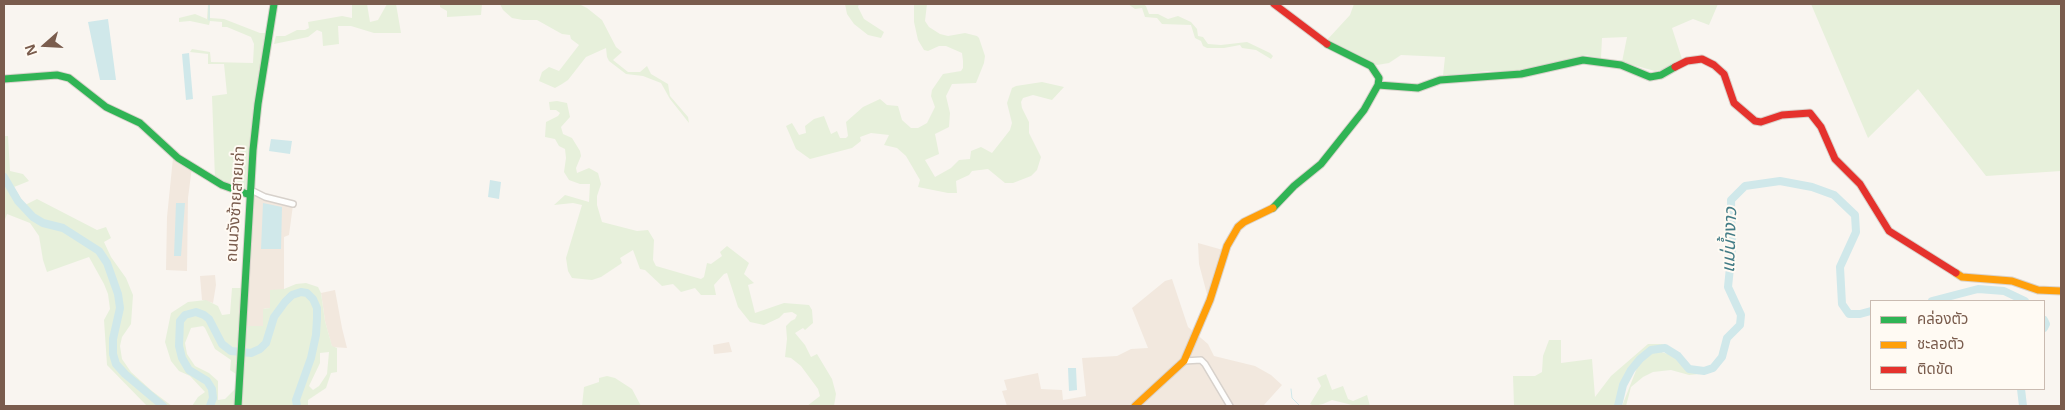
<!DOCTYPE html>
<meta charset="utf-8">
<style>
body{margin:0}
#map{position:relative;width:2065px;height:410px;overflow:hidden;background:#f9f5f0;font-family:"Open Sans","Noto Sans Thai",sans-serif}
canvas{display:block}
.frame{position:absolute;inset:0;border:5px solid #7a5c4d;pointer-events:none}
.legend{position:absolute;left:1870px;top:300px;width:175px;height:90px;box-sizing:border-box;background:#fffaf3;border:1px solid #cabbb1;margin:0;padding:6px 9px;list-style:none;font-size:15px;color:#7a5c4d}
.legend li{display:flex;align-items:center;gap:10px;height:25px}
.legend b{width:25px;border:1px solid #cabbb1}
.north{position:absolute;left:20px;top:20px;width:50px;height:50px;-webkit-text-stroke:4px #fffaf3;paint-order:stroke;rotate:251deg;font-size:14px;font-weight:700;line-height:20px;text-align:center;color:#7a5c4d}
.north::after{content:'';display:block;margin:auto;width:18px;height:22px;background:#7a5c4d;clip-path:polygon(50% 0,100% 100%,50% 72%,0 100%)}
</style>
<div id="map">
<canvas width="2065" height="410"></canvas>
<div class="frame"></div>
<ul class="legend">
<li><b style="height:6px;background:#30b455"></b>คล่องตัว</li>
<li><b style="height:6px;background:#ff9f0a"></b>ชะลอตัว</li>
<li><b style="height:6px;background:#e5322d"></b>ติดขัด</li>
</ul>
<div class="north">N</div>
</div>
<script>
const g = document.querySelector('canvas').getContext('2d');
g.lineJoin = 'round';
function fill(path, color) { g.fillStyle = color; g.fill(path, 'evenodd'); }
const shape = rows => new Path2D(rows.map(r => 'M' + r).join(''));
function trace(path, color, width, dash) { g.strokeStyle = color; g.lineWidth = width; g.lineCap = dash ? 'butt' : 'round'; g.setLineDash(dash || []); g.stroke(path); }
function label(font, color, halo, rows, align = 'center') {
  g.font = font + ' "Open Sans","Noto Sans Thai",sans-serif'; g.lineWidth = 4; g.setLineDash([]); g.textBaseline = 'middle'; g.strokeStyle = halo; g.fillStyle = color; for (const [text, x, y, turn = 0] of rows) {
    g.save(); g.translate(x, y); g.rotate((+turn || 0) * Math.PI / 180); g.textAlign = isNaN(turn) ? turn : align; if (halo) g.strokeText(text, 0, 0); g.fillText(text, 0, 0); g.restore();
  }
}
fill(shape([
 [173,158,192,167,188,198,187,271,166,270,167,217],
 [253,193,293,205,289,235,284,237,284,289,270,308,263,309,263,326,246,326],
 [1198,243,1223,250,1208,298,1199,264],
 [215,275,216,285,213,303,202,300,200,276],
 [1172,279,1188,327,1208,344,1214,356,1255,366,1271,375,1282,385,1264,405,1007,406,1002,391,1007,390,1004,380,1038,373,1041,389,1062,390,1063,400,1086,396,1082,358,1117,356,1131,349,1148,348,1132,308,1165,281],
 [335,290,342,328,347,348,332,347,325,321,321,293],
 [729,342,732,352,714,354,713,345]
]), '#f2e8de');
fill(shape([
 [208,4,210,4,210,18,224,19,260,33,265,33,252,128,247,190,215,179,212,96,227,94,224,64,208,64,208,54,190,52,192,49,210,52,211,62,253,63,254,44,251,37,227,27,222,27,222,22,210,21,209,25,190,21,179,22,179,18,195,14,207,19],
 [352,4,367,4,370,22,378,20,387,4,396,4,401,33,374,33,351,26,338,26,339,44,323,46,322,32,317,30,308,37,274,44,276,36,285,36,297,30,305,30,309,28,308,22,342,16,352,18],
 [440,4,482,4,481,15,447,17,447,11,440,7],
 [500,4,579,4,587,8,602,20,616,47,622,52,613,60,628,72,640,72,647,66,651,74,668,84,670,96,688,117,689,123,670,99,661,83,643,76,626,74,609,61,607,57,606,48,586,57,568,80,562,84,555,88,539,81,542,72,549,67,559,71,579,45,571,39,570,35,562,34,537,20,523,20,512,18,503,10],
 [845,4,859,4,858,7,864,19,884,32,881,38,868,35,854,24,847,14],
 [914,4,927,4,925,21,929,27,940,34,948,36,965,33,977,36,979,38,985,56,984,63,976,83,952,84,946,96,950,113,949,127,935,134,939,154,925,160,935,177,951,168,959,160,970,159,971,151,981,147,992,153,1010,130,1012,123,1007,103,1012,88,1016,86,1042,82,1064,87,1052,100,1033,95,1023,98,1021,102,1022,108,1029,122,1029,133,1041,157,1037,170,1031,176,1013,183,1005,183,988,169,972,171,969,175,956,181,957,193,948,193,918,187,920,180,906,156,897,148,884,145,889,135,871,133,860,137,861,141,852,148,810,159,796,149,786,126,792,123,799,135,806,133,805,126,814,119,824,116,831,134,837,131,840,138,846,138,848,136,846,122,863,107,880,99,887,105,898,106,902,120,911,128,918,128,927,123,935,107,931,96,932,90,943,74,961,71,963,68,963,61,962,53,946,46,939,46,928,51,924,50,918,40,914,22],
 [1128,4,1143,4,1146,6,1149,14,1158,14,1168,19,1178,16,1191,22,1197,29,1198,36,1203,37,1208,44,1221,45,1247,42,1270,53,1273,56,1271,59,1256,50,1242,48,1240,45,1224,48,1207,48,1203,46,1201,41,1195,38,1191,25,1162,24,1157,18,1145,17,1142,8,1135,9],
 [1354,4,1718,4,1709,25,1693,19,1672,28,1682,59,1667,69,1655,71,1622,62,1627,37,1602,38,1601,58,1585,55,1519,72,1488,71,1443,76,1445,57,1401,55,1389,63,1377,65,1358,58,1327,40,1350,15],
 [1811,4,2061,4,2061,171,1986,176,1918,89,1868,138],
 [557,101,567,103,570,117,561,127,563,134,572,138,580,151,581,156,576,168,577,173,589,168,598,173,601,184,597,196,597,205,602,222,637,231,648,230,654,240,653,260,656,266,701,279,704,277,707,263,711,264,722,256,720,252,727,246,749,263,744,274,754,283,748,285,755,313,784,303,809,305,812,310,813,323,805,330,803,328,795,333,805,345,811,357,817,354,832,379,836,394,834,406,807,406,820,396,818,389,801,366,791,358,785,357,787,339,786,326,791,321,795,319,797,315,792,312,784,313,779,318,764,325,750,322,738,307,727,273,724,274,714,285,716,295,701,295,695,288,681,292,673,284,662,286,645,270,640,269,633,250,620,258,622,263,601,277,592,280,572,278,568,271,566,258,582,205,573,203,554,205,565,195,589,202,590,184,580,184,569,180,564,172,566,158,565,149,559,146,555,139,545,137,546,122,558,116,560,113,556,110,550,110,549,102],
 [4,136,8,136,10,171,23,174,29,181,14,187,25,205,37,199,97,230,106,227,111,238,104,242,111,257,126,278,133,295,131,324,122,337,120,346,122,359,131,372,152,391,172,406,147,406,107,365,104,320,110,309,108,294,104,284,89,257,47,272,43,260,39,236,30,223,7,214,4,222],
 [306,283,318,287,321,293,325,321,332,346,337,348,337,372,331,373,326,388,308,400,308,406,242,406,246,326,263,326,263,309,270,308,270,290,284,289,296,284],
 [329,352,327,374,319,386,313,390,309,386,320,363,320,353],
 [232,288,242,288,236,374,230,370,231,360,215,349,205,328,203,326,191,328,185,343,187,354,195,366,209,373,218,381,218,400,225,399,235,389,235,406,192,406,198,397,205,392,190,376,179,371,171,361,165,342,171,313,188,302,206,300,218,306,222,315,230,314],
 [1549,340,1561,340,1561,363,1592,359,1595,397,1611,376,1648,344,1666,344,1651,348,1639,358,1627,371,1615,406,1514,406,1513,376,1535,376,1542,372,1543,356],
 [1658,351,1675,356,1687,372,1700,374,1689,375,1671,370,1653,372,1643,377,1631,387,1626,406,1622,406,1637,368,1646,356],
 [1326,374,1332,390,1343,386,1348,399,1353,401,1367,395,1370,406,1356,406,1332,400,1323,404,1314,406,1310,404,1321,386,1317,378],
 [607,376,615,378,632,389,641,406,582,406,584,387,599,382,599,378]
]), '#e7f0db');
fill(shape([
 [108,19,116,80,100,80,88,22],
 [189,53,193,99,186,100,182,54],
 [271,139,292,141,290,154,269,151],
 [490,180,501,182,499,199,488,197],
 [176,203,185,203,181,256,174,256],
 [263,203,282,207,281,249,261,249],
 [1068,368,1076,368,1077,390,1069,391]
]), '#d0e8ea');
trace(shape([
 [209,20,209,4],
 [1291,389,1292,398,1300,406]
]), '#d0e8ea', 1);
trace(shape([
 [4,177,18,201,33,217,43,223,63,228,99,251,107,263,118,294,120,308,113,339,113,354,116,364,125,374,163,406],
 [1932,301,1978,289,2004,291,2025,301],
 [2044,320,2046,324,2044,328],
 [2021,389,2023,406],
 [210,406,213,398,212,389,207,381,189,370,182,358,179,346,180,321,185,315,196,312,204,315,209,319,222,344,231,351,251,353,260,349,266,343,274,317,285,302,292,295,301,292,307,293,313,299,317,308,317,318,316,335,311,358,296,400,297,406],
 [1618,406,1623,385,1631,370,1640,359,1651,350,1665,348,1678,356,1689,369,1704,371,1713,368,1722,357,1727,338,1740,325,1741,315,1728,287,1732,248,1731,200,1745,186,1780,181,1812,187,1834,195,1855,215,1856,232,1840,267,1842,304,1849,314,1860,314,1871,311]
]), '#d0e8ea', 8);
const street = shape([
 [251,190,265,197,293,204],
 [1184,361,1201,360,1205,364,1230,406]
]);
const fast = shape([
 [4,79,57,75,69,78,106,107,140,123,178,158,222,185,250,195],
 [1378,85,1418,88,1440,80,1521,74,1583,60,1621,65,1650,77,1661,75,1675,67],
 [1273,208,1294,186,1321,164,1364,110,1378,85,1379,78,1371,66,1327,44],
 [238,406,253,150,258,104,274,4]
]);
const slow = shape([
 [1956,273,1962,277,2012,281,2038,290,2061,291],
 [1135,406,1184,361,1210,300,1227,246,1238,227,1244,222,1273,208]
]);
const jam = shape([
 [1274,4,1327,44],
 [1675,67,1687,61,1702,59,1714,65,1724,74,1734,103,1755,121,1761,122,1782,115,1810,113,1821,127,1835,159,1860,184,1889,231,1956,273]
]);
trace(street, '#d7d1cb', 8);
trace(fast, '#d9d2cb', 9);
trace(slow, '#d9d2cb', 9);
trace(jam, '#d9d2cb', 9);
trace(street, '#fefefd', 5);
trace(fast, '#30b455', 7);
trace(slow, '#ff9f0a', 7);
trace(jam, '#e5322d', 7);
label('16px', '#7a5c4d', '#fffaf3', [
 ["ถนนวังซ้ายสายเก่า",236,204,-86]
]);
label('italic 18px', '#437c86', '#fffaf3', [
 ["แม่น้ำงาว",1730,240,-88]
]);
</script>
